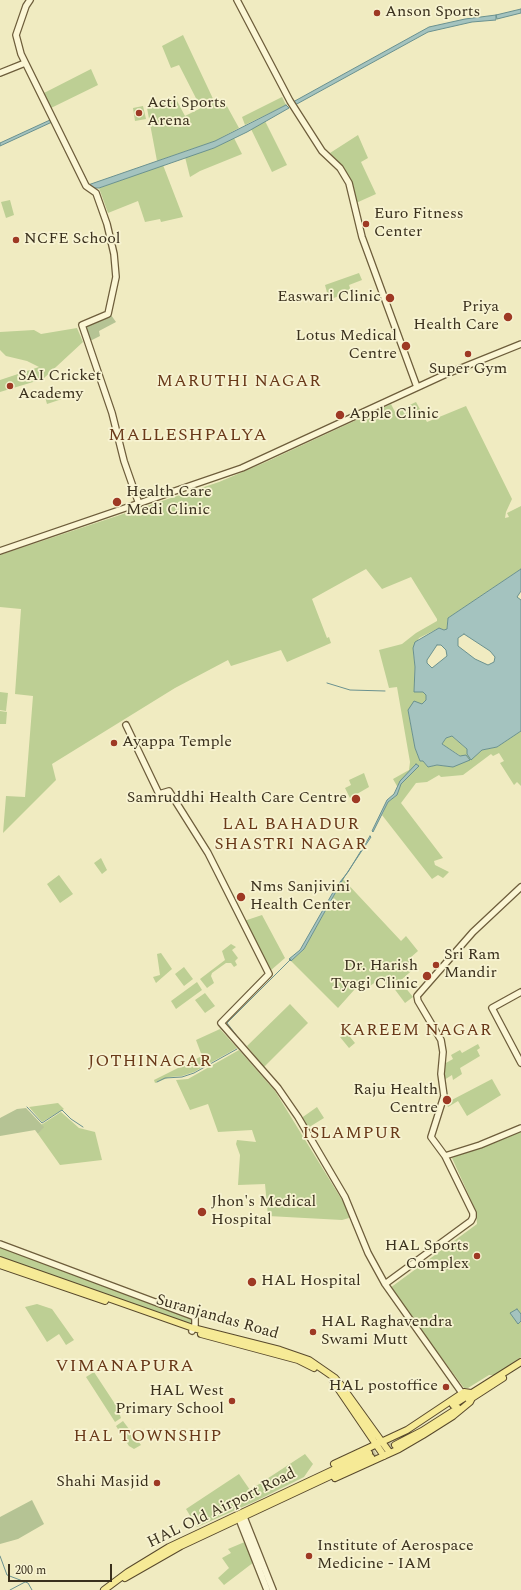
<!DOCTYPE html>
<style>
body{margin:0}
#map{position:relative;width:521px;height:1590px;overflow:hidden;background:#f0ebc1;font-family:Spectral,serif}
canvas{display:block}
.scale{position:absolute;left:8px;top:1564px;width:104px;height:18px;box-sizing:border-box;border:2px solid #3a301d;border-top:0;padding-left:5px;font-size:12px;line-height:14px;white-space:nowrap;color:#3a301d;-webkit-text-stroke:3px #f7f3d1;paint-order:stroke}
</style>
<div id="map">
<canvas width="521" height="1590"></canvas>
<div class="scale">200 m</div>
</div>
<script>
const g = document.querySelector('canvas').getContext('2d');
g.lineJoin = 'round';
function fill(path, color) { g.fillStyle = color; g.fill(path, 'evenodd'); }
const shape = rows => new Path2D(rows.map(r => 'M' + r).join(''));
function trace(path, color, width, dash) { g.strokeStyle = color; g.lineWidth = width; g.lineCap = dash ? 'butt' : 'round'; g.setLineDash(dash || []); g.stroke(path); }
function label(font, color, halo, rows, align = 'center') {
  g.font = font + ' Spectral,serif'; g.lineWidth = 3.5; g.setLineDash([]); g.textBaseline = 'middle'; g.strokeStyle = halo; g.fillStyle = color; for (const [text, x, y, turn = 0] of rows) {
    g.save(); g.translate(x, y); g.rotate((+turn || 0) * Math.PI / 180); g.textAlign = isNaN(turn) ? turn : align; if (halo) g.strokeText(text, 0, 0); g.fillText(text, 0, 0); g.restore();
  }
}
fill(shape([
 [183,35,215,103,223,99,239,128,215,141,157,161,147,108,176,99,185,116,201,108,179,65,171,68,162,46],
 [91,69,98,85,51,108,44,93],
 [282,97,286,105,245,125,242,117],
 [143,106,146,119,135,121,133,108],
 [265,121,287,165,272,172,251,129],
 [358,135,368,158,361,162,376,194,356,203,351,183,344,168,330,153],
 [234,138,242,154,200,171,190,177,185,157,214,148],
 [163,165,183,217,161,222,160,219,145,222,138,201,108,213,99,188],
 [10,200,14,215,6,218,1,202],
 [359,273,362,280,349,285,351,291,329,300,325,285],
 [77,328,83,342,43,379,0,392,0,380,39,367,27,361,6,356,0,350,0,332,34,330,41,334],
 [59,391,62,399,47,404,45,397],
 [416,402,427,422,466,406,512,499,506,512,505,518,509,517,507,513,521,506,521,569,448,618,447,629,444,630,439,628,419,638,413,649,415,667,414,692,423,692,426,695,426,700,422,704,408,710,415,748,420,761,423,761,428,767,437,765,453,767,461,756,442,744,446,738,452,736,467,749,471,759,482,750,497,747,521,731,521,786,517,782,514,785,500,763,504,761,499,753,493,756,491,754,463,775,441,777,439,775,427,782,416,783,401,803,443,858,434,861,435,865,449,872,443,878,438,875,432,879,382,815,388,802,397,795,400,786,397,786,393,779,409,770,410,762,397,687,389,688,379,650,402,644,416,633,437,621,437,619,411,577,382,589,366,569,312,599,327,638,329,637,331,643,287,662,281,650,231,666,228,660,175,688,52,764,56,780,3,833,6,796,25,797,33,696,15,694,21,609,0,607,0,555,219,482,266,462,391,404,395,412],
 [0,692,8,693,6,711,0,710],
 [0,711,7,712,6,724,0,724],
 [364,773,369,787,350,798,345,788,351,785,349,780],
 [101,858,107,870,102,874,94,863],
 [59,875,73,894,60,903,47,884],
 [343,879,401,941,406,936,418,951,410,958,417,966,400,981,413,997,405,1003,390,983,386,985,381,978,370,986,363,980,338,1008,291,961,304,949],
 [262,915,285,958,270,971,244,921],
 [231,944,236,947,232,950,238,958,235,961,237,965,234,967,231,963,226,963,212,973,211,976,214,983,207,988,200,979,225,960,222,951],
 [161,953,172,969,156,983,153,977,160,975,157,954],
 [184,967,193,979,184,986,175,974],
 [197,982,202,990,176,1009,171,1001],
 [205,993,215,1006,205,1013,195,1000],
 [290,1004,308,1023,264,1067,247,1046],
 [220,1029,237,1048,194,1072,182,1076,170,1077,155,1083,154,1080,202,1056,196,1040],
 [346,1032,355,1043,349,1048,340,1037],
 [478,1044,480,1048,477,1050,480,1056,460,1068,462,1074,453,1080,452,1075,444,1080,444,1064,453,1059,451,1055,460,1050,462,1053],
 [239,1050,275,1091,350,1213,349,1218,342,1220,268,1216,265,1184,238,1185,240,1155,236,1144,237,1140,256,1142,252,1130,218,1132,208,1104,190,1110,176,1080,188,1079],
 [492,1079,501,1095,467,1116,458,1101,448,1107,446,1103],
 [58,1103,64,1109,42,1122,29,1107],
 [317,1107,324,1118,306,1129,300,1119],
 [61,1112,79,1128,95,1132,102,1160,60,1165,38,1134,43,1127,41,1125],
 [521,1130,521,1357,495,1375,489,1375,468,1388,464,1388,390,1288,477,1224,476,1211,452,1158],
 [0,1246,192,1318,193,1322,189,1324,0,1257],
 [37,1304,52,1309,74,1340,66,1345,59,1334,47,1342,25,1307],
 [94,1372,117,1407,121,1418,115,1422,86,1377],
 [123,1421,141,1445,134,1449,129,1446,116,1426],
 [305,1454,313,1464,304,1477,256,1501,197,1527,186,1509,239,1474,250,1490],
 [247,1541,254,1562,224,1585,218,1578,229,1568,222,1558,231,1553,228,1549]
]), '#bdcf94');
fill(shape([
 [111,315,116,322,99,331,100,336,90,341,85,327],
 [26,1108,44,1127,38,1134,35,1130,0,1136,0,1118,17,1109],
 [32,1500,44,1524,18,1539,0,1544,0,1517]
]), '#b5c394');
const water = shape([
 [521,9,521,13,497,19,496,15,521,9],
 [496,15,496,20,472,22,428,32,295,105,293,102,429,27,465,19,496,15],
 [286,105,289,108,247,132,214,148,99,188,90,188,88,185,215,141,286,105],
 [50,120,52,122,0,146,0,143,50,120],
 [521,569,521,591,517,597,521,600,521,731,497,747,482,750,471,760,467,754,467,749,452,736,446,738,442,744,460,756,466,755,470,760,453,767,437,765,428,767,423,761,420,761,415,748,408,710,414,701,422,704,426,700,426,695,423,692,414,692,415,667,413,648,415,642,439,628,444,630,447,629,448,618,521,569],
 [464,634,490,651,495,657,494,662,488,665,475,659,458,646,458,638,464,634],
 [437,645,441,645,446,650,447,656,432,668,427,663,427,660,437,645],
 [416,764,419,766,401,784,397,795,388,802,373,832,372,831,387,800,394,794,400,781,416,764],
 [370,836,371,837,343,879,304,949,291,961,289,959,300,950,336,887,348,872,370,836],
 [517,1309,521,1314,521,1321,518,1324,510,1313,517,1309]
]);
fill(water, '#a4c3bf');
trace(water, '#6a918f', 1);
trace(shape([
 [83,173,89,185],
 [327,683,350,690,385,691],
 [243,1044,227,1023,291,959],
 [157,1082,165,1078,182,1077,194,1073,237,1049],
 [27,1107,42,1123,62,1110,71,1119,83,1127],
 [0,1556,7,1575,28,1583,32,1590],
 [10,1590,25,1582]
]), '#6a918f', 1);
trace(shape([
 [369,1453,393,1441],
 [371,1457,395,1445]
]), '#ccc6a0', 6, [6, 3]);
const secondary = shape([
 [30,0,26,6,16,35,21,54,86,186,96,193,107,224,114,254,116,277,108,314,82,325,112,413,124,461,139,504],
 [237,0,290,101,322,151,340,168,349,183,362,237,417,387],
 [0,73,25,63],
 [0,551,242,468,444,375,521,344],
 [126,725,159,794,169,791,208,853,269,974,221,1023,278,1088,298,1117,345,1197,368,1253,385,1284,462,1393],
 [521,992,492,1008,521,1063],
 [445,1156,480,1145,521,1128],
 [0,1244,195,1317,195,1325,192,1331],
 [385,1284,471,1221,473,1217,473,1213,445,1156,431,1137,444,1096,441,1074,443,1052,441,1040,418,1001,417,996,473,932,521,887],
 [244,1517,273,1590],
 [239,1519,267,1590]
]);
const primary = shape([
 [0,1260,193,1328,280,1350,309,1360,335,1378,341,1385,390,1453],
 [0,1265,105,1301],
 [201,1334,298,1360,314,1368],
 [333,1381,384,1456],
 [469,1400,503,1378],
 [453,1405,521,1362],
 [395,1445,422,1431,458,1408],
 [334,1464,407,1430,464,1392,471,1393],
 [335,1478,399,1449,423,1435,453,1416,470,1402,472,1398],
 [125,1578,181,1546,371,1457],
 [104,1590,128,1572,169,1547,369,1453]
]);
trace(secondary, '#6d5d3b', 8);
trace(primary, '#58492c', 8);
trace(secondary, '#fbf6d5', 5.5);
trace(primary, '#f6ea96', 6);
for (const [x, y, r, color] of [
 [377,13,4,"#9e3924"],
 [139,113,4,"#9e3924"],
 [366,224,4,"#9e3924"],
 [16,240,4,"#9e3924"],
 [390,298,5,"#9e3924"],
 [508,317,5,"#9e3924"],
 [406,346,5,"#9e3924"],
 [468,354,4,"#9e3924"],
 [10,386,4,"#9e3924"],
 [340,415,5,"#9e3924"],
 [117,502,5,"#9e3924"],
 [114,743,4,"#9e3924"],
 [356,799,5,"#9e3924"],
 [241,897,5,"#9e3924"],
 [436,965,4,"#9e3924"],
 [427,976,5,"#9e3924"],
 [447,1100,5,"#9e3924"],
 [202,1212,5,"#9e3924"],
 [477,1256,4,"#9e3924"],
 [252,1282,5,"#9e3924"],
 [313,1332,4,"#9e3924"],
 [446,1387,4,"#9e3924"],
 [232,1401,4,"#9e3924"],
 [157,1483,4,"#9e3924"],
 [309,1556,4,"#9e3924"]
]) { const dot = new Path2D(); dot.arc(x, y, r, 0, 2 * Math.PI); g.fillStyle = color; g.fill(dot); trace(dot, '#f7f3d1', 1.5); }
label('16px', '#3a301d', '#f7f3d1', [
 ["Anson Sports",385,13],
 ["Acti Sports",147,104],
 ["Arena",147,122],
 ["Euro Fitness",374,215],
 ["Center",374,233],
 ["NCFE School",24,240],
 ["Easwari Clinic",381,298,"right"],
 ["Priya",499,308,"right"],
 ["Health Care",499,326,"right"],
 ["Lotus Medical",397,337,"right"],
 ["Centre",397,355,"right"],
 ["Super Gym",468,370,"center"],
 ["SAI Cricket",18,377],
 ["Academy",18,395],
 ["Apple Clinic",349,415],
 ["Health Care",126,493],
 ["Medi Clinic",126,511],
 ["Ayappa Temple",122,743],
 ["Samruddhi Health Care Centre",347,799,"right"],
 ["Nms Sanjivini",250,888],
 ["Health Center",250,906],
 ["Sri Ram",444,956],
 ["Mandir",444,974],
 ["Dr. Harish",418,967,"right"],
 ["Tyagi Clinic",418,985,"right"],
 ["Raju Health",438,1091,"right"],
 ["Centre",438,1109,"right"],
 ["Jhon's Medical",211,1203],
 ["Hospital",211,1221],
 ["HAL Sports",469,1247,"right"],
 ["Complex",469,1265,"right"],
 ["HAL Hospital",261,1282],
 ["HAL Raghavendra",321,1323],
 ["Swami Mutt",321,1341],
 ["HAL postoffice",438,1387,"right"],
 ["HAL West",224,1392,"right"],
 ["Primary School",224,1410,"right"],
 ["Shahi Masjid",149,1483,"right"],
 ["Institute of Aerospace",317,1547],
 ["Medicine - IAM",317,1565]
], 'left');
label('16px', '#3a301d', '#f7f3d1', [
 ["Suranjandas Road",217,1318,16],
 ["HAL Old Airport Road",222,1509,-26]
]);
g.letterSpacing = '1px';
label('17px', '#693919', '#f7f3d1', [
 ["MARUTHI NAGAR",239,383],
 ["LAL BAHADUR",291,826],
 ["SHASTRI NAGAR",291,846],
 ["KAREEM NAGAR",416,1032],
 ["JOTHINAGAR",150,1063],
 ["ISLAMPUR",352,1135],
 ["HAL TOWNSHIP",148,1438]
]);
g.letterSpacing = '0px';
g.letterSpacing = '1px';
label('18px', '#693919', '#f7f3d1', [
 ["MALLESHPALYA",188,436],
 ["VIMANAPURA",125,1367]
]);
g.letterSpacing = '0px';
</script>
